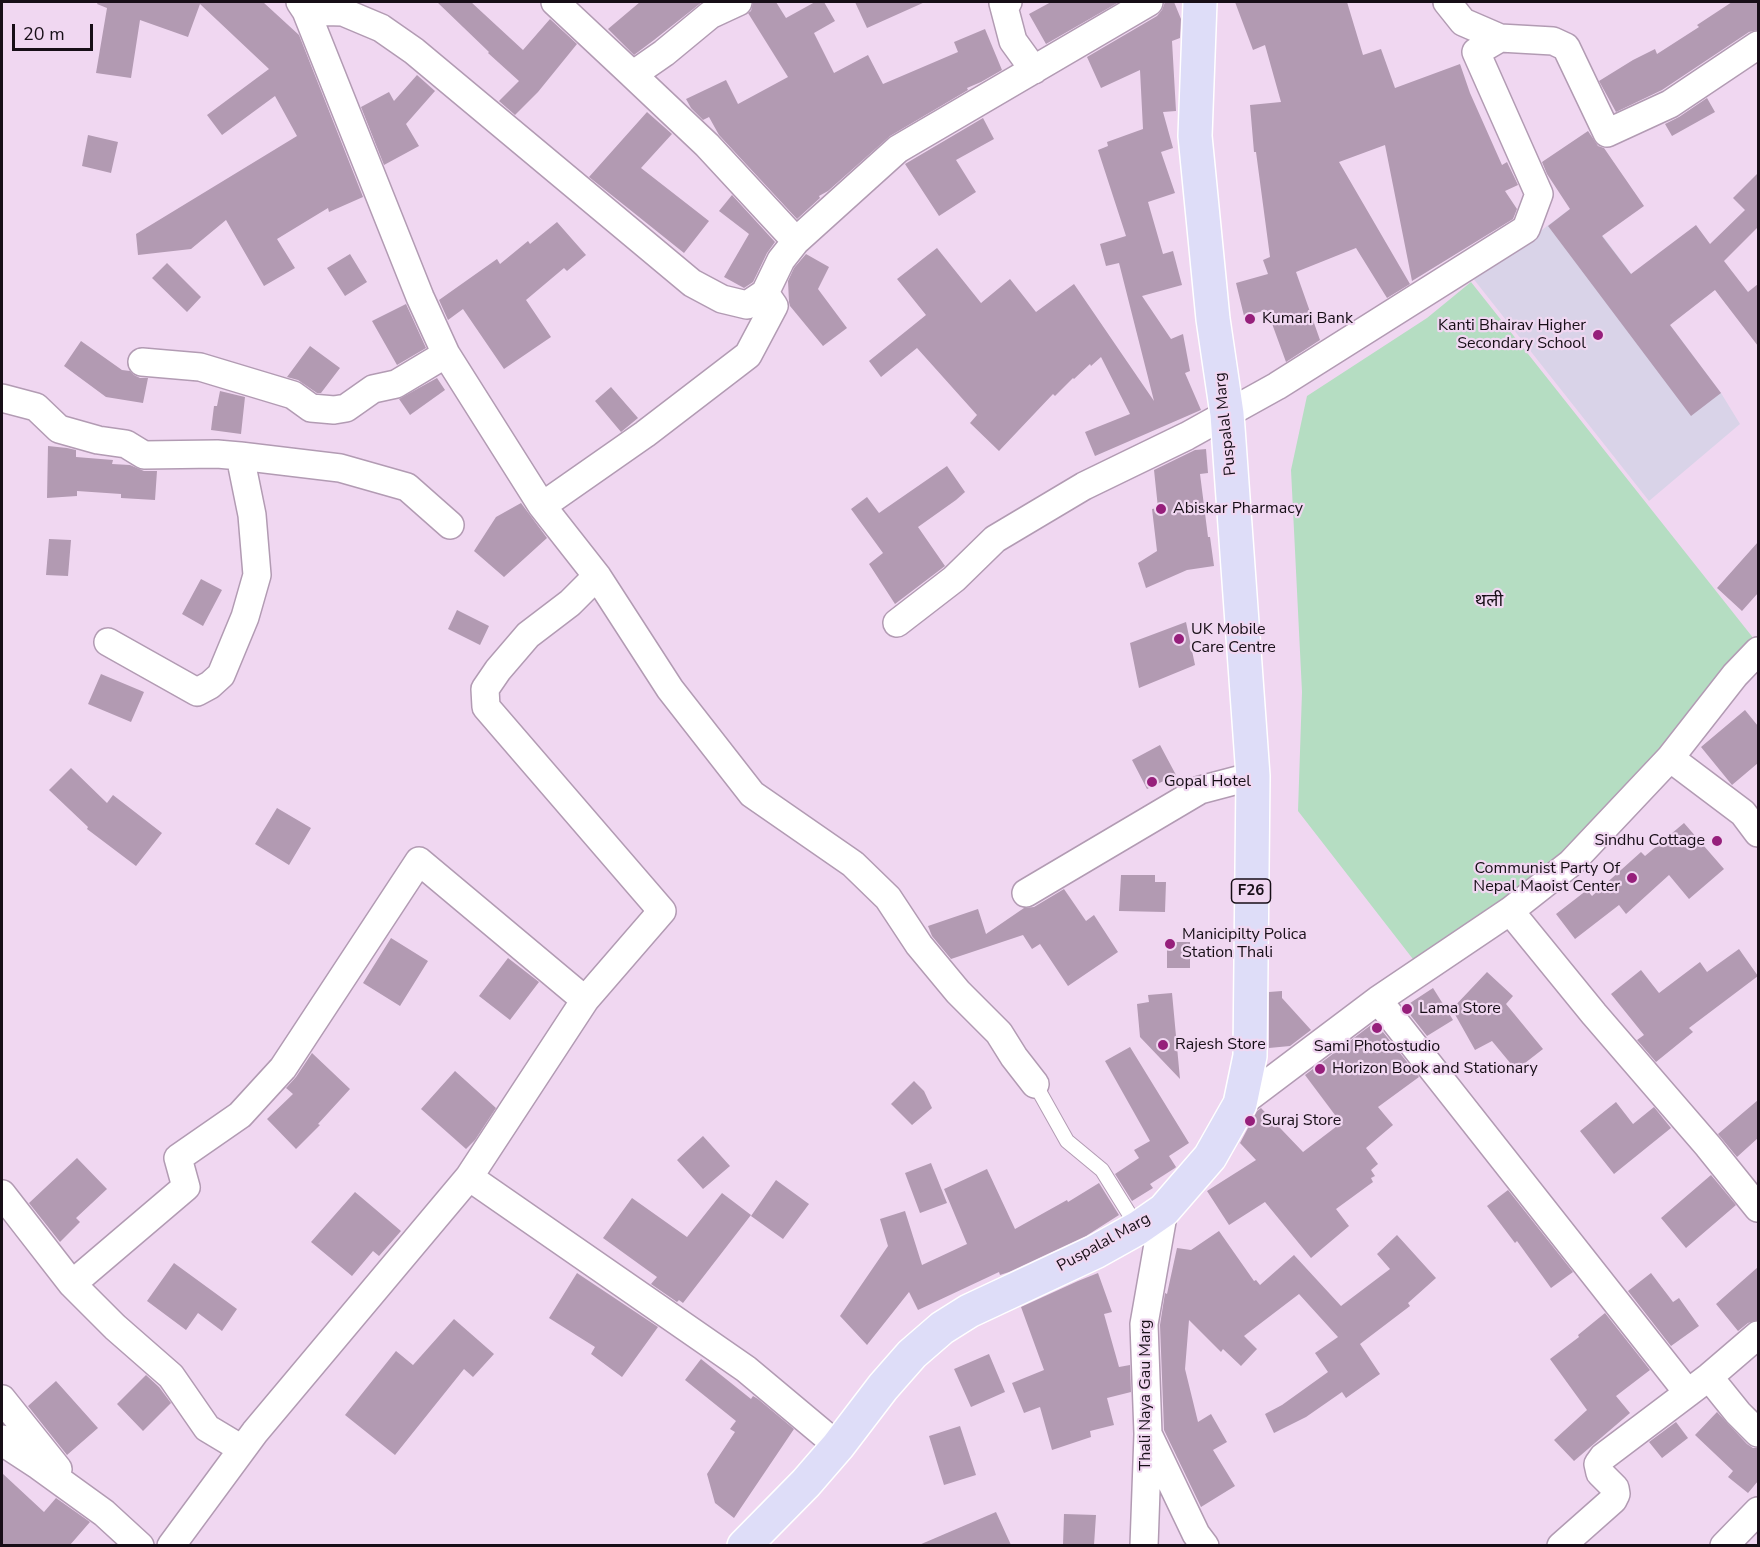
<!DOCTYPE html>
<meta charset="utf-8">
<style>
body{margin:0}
#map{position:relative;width:1760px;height:1547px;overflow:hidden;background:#f0d7f1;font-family:"Nunito Sans",sans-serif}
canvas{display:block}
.frame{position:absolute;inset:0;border:3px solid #170e17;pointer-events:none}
.scale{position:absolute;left:12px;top:24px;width:81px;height:27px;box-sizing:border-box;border:3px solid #170e17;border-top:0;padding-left:8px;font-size:18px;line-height:21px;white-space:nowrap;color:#170e17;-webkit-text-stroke:4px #f0d7f1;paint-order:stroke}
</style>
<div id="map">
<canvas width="1760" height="1547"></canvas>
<div class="frame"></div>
<div class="scale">20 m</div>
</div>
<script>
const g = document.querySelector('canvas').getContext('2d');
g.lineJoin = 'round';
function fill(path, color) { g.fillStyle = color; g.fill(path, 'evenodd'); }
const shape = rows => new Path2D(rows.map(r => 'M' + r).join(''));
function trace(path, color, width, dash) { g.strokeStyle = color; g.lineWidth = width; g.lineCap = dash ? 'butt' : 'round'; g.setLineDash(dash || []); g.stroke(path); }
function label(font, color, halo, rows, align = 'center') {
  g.font = font + ' "Nunito Sans","Noto Sans Devanagari",sans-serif'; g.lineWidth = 4.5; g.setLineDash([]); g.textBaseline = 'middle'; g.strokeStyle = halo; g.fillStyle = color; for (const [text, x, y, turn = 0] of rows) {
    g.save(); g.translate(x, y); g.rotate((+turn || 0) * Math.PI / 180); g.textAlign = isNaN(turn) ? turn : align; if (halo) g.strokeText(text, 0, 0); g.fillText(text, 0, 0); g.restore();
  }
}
fill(shape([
 [1578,203,1721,393,1740,424,1649,501,1472,277,1519,247]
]), '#d9d3e8');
fill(shape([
 [1471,282,1758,644,1642,777,1516,896,1416,963,1298,811,1302,692,1291,470,1307,396,1427,318]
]), '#b5ddc2');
fill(shape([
 [98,2,263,2,299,35,363,197,329,212,328,208,277,239,295,268,264,286,226,220,191,249,138,255,136,234,297,136,275,96,222,135,207,115,269,69,200,4,188,37,140,20,131,78,96,73,107,8,97,4],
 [437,2,471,2,523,50,550,19,577,44,538,92,515,115,499,101,519,81,488,53,489,52],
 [640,2,702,2,654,40,634,55,608,29],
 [753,2,776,2,786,18,815,2,824,2,835,21,814,33,834,73,868,55,883,84,958,52,954,42,985,29,1002,70,981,82,967,88,968,90,890,136,828,191,819,196,820,198,797,219,719,135,709,117,703,120,691,108,686,99,726,80,738,104,788,77,748,13,751,11],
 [855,2,925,2,867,28],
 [1051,2,1119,2,1046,44,1029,14],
 [1165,2,1174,2,1181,19,1180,38,1172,41,1176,111,1163,112,1173,148,1161,152,1175,193,1148,202,1163,254,1173,251,1182,285,1142,296,1171,339,1183,334,1190,371,1185,373,1201,410,1095,456,1085,432,1130,414,1101,357,1091,366,1090,364,1074,379,1073,378,1055,396,1053,394,999,451,970,423,977,415,917,348,881,377,869,361,926,315,897,279,937,248,981,303,1010,279,1036,312,1074,284,1154,401,1119,263,1106,266,1100,244,1126,236,1098,150,1108,146,1107,142,1143,129,1140,70,1101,88,1087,57,1157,16,1162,10],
 [1235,2,1347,2,1363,55,1381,49,1395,88,1460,64,1470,93,1502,165,1507,162,1518,185,1505,191,1517,209,1513,219,1412,281,1385,145,1339,162,1410,284,1387,298,1356,248,1296,272,1320,340,1286,362,1267,310,1244,316,1236,283,1268,274,1263,260,1270,257,1256,152,1254,152,1250,105,1281,102,1265,45,1253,50],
 [1732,2,1758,2,1758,30,1749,32,1662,90,1616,112,1599,81,1633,60,1655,49,1657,54,1699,27,1697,25],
 [417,75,435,91,406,124,419,146,384,165,361,107,389,92,394,101],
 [1707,98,1715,112,1672,136,1665,124,1679,117],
 [647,112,672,134,641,168,709,221,684,253,589,177],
 [983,118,994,139,956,160,976,192,939,216,905,164],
 [1588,131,1598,146,1604,148,1644,206,1602,236,1631,274,1696,225,1710,244,1745,210,1733,198,1758,173,1758,227,1724,261,1748,292,1758,284,1758,346,1715,290,1670,325,1721,393,1691,416,1548,226,1570,209,1547,174,1542,162],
 [88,135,118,142,111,173,82,166],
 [732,195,775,242,767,253,753,282,744,288,724,277,749,234,719,211],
 [557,222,586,255,567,271,564,268,526,300,551,337,504,369,463,309,448,320,439,300,497,259,500,264,528,241,530,244],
 [350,254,367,282,345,296,327,268],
 [806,254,829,267,818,289,847,328,823,346,790,306,789,302,788,281,794,268],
 [167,263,201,297,187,312,152,278],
 [406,304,426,348,397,365,372,321],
 [81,341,122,370,130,371,134,375,140,378,148,378,143,403,106,397,64,366],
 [310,346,340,368,321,393,317,393,298,380,287,377],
 [437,378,445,390,410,415,399,399],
 [611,387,638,418,621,432,595,401],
 [220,391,245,397,241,434,211,430,214,406,217,406],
 [48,446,67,448,76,450,76,457,113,460,112,464,130,465,144,471,157,471,155,500,121,498,121,494,77,491,77,496,47,498],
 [1206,449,1208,473,1200,474,1208,537,1210,537,1214,566,1187,570,1146,588,1138,563,1157,551,1152,509,1158,508,1154,470,1195,450],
 [947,466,965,492,956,500,918,527,945,566,895,604,869,564,883,553,851,509,867,497,879,513],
 [521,503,547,538,504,577,474,551,496,517],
 [49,539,71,540,68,576,46,575],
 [1758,542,1758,593,1742,611,1717,588],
 [201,579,222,590,203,626,182,614],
 [457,610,489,626,480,645,448,629],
 [1186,622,1195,665,1139,688,1130,643],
 [101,674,144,692,131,722,88,704],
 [1745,710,1758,726,1758,763,1732,785,1701,747],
 [1160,745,1176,775,1147,789,1132,760],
 [71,768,107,803,113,795,162,833,136,866,87,829,88,827,49,790],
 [277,808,311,828,289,865,255,844],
 [1684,823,1724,869,1689,899,1669,875,1626,914,1619,905,1575,939,1556,914,1587,890,1592,896,1641,852,1645,856],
 [1121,875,1155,875,1155,882,1166,882,1165,912,1119,911],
 [1064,889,1086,921,1094,915,1118,952,1068,986,1040,944,1032,949,1023,935,951,959,932,936,928,926,978,909,986,934,1024,908,1034,907],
 [391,938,428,961,400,1006,363,983],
 [1167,942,1190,942,1190,968,1167,968],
 [1739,949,1758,976,1689,1028,1693,1032,1656,1062,1637,1040,1644,1035,1611,994,1641,970,1659,993,1700,962,1707,972],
 [508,958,539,982,510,1020,479,996],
 [1487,972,1513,996,1506,1004,1543,1049,1516,1070,1492,1041,1475,1050,1452,1009],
 [1433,988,1453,1020,1427,1036,1404,1007],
 [1282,991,1282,998,1311,1030,1290,1046,1269,1048,1269,992],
 [1172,993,1180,1079,1140,1037,1137,1004,1149,1002,1148,995],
 [1375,1022,1419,1077,1378,1107,1393,1125,1366,1148,1378,1164,1371,1170,1375,1176,1371,1178,1373,1182,1336,1209,1349,1226,1311,1258,1265,1202,1229,1225,1207,1191,1256,1160,1240,1143,1257,1111,1261,1108,1303,1152,1341,1123,1305,1075],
 [1130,1047,1189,1143,1169,1156,1176,1167,1175,1168,1150,1184,1153,1188,1132,1201,1115,1174,1139,1158,1134,1150,1150,1141,1105,1061],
 [312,1053,350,1089,318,1124,320,1125,296,1149,267,1119,293,1094,286,1088,296,1077],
 [455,1071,496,1108,475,1140,466,1149,421,1109],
 [914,1081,924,1091,932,1108,912,1125,891,1104],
 [1758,1100,1758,1138,1737,1157,1718,1134],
 [1616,1102,1633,1124,1654,1107,1671,1128,1614,1174,1580,1131],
 [703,1136,730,1166,703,1189,677,1160],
 [77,1158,107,1189,76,1218,80,1222,60,1242,29,1203],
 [931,1163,947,1203,920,1213,905,1173],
 [987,1169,1015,1229,1067,1200,1068,1202,1099,1183,1119,1215,1086,1236,1009,1272,1000,1275,999,1272,918,1310,909,1292,867,1345,840,1316,888,1246,880,1219,905,1211,922,1265,967,1244,944,1189],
 [1711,1175,1736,1205,1686,1248,1661,1218],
 [776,1180,809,1204,783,1239,751,1216],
 [1508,1190,1573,1272,1551,1288,1517,1241,1515,1243,1487,1206],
 [355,1192,401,1231,379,1256,373,1251,352,1276,311,1242],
 [722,1193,751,1215,683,1303,679,1300,677,1302,651,1284,657,1277,603,1238,632,1198,687,1237],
 [1219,1231,1254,1281,1256,1280,1260,1285,1294,1255,1341,1306,1390,1269,1377,1254,1397,1235,1436,1278,1408,1303,1410,1306,1360,1344,1380,1374,1346,1398,1342,1392,1306,1417,1274,1433,1265,1414,1282,1405,1328,1372,1315,1353,1338,1337,1299,1294,1244,1336,1257,1349,1241,1366,1223,1349,1221,1352,1189,1320,1185,1369,1198,1422,1211,1414,1227,1442,1213,1450,1235,1486,1201,1507,1164,1430,1160,1325,1165,1293,1167,1294,1177,1248,1191,1250],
 [174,1263,237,1309,222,1331,198,1313,186,1330,147,1301],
 [1758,1267,1758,1320,1748,1323,1738,1331,1716,1304],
 [577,1273,658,1327,622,1377,591,1354,595,1347,549,1318],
 [1098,1273,1112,1312,1104,1314,1119,1367,1130,1365,1131,1392,1107,1398,1114,1425,1090,1431,1091,1437,1052,1450,1040,1407,1024,1413,1012,1383,1044,1370,1021,1307,1078,1281],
 [1651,1273,1673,1302,1679,1298,1699,1326,1671,1346,1628,1291],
 [1605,1313,1650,1370,1616,1396,1630,1413,1574,1461,1554,1440,1587,1410,1550,1359,1579,1337,1578,1335],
 [454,1319,494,1354,473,1377,464,1369,395,1455,345,1415,396,1351,413,1365],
 [989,1354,1005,1392,971,1407,954,1369],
 [701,1359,751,1399,753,1396,758,1399,794,1429,734,1518,715,1503,707,1474,735,1432,730,1429,736,1421,685,1380],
 [146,1375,159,1387,171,1403,143,1431,117,1404],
 [56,1381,98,1428,67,1455,28,1406],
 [1717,1412,1747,1444,1753,1448,1758,1448,1758,1481,1748,1493,1728,1477,1733,1471,1695,1435],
 [1676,1422,1688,1438,1662,1458,1649,1442],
 [960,1426,976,1475,944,1485,929,1436],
 [2,1473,44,1512,56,1498,90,1522,70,1545,2,1545],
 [996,1512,1011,1545,919,1545],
 [1064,1514,1096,1515,1094,1545,1063,1545]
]), '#b29ab2');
const lane = shape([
 [1035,1084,1067,1141,1102,1170,1138,1228]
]);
const street = shape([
 [300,2,306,11,420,297,446,354,542,506,597,576,670,689,752,794,853,864,888,898,919,945,958,992,999,1033,1014,1057,1035,1084],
 [555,2,634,76],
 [738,2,710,15,664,53,641,69,634,76,707,145,796,241],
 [1008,2,1003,3,1013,41,1034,70],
 [1447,2,1463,22,1500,38],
 [306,11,343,12,381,28,414,51,692,283,722,299,747,305,765,293],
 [142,362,200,367,293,395,311,408,334,410,346,408,373,389,396,384,446,354],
 [2,398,36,407,59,429,98,440,126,444,144,455,217,454,240,456,340,468,407,487,450,525],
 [542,506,645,434,748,355,774,306,765,293,781,260,796,241,898,149,1149,2],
 [897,623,954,579,995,539,1084,486,1187,436,1277,386,1526,229,1539,194,1476,52,1500,38,1553,41,1566,47,1607,133,1670,104,1758,45],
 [108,642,197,692,210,685,221,675,245,617,257,575,252,515,240,456],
 [1670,758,1743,813,1758,833],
 [1026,893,1200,790,1253,776],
 [1510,911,1594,1014,1708,1146,1758,1208],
 [1378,1000,1688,1393],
 [1240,1104,1378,1000,1510,911,1571,863,1670,758,1735,675,1758,651],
 [469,1177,746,1369,838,1446],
 [2,1194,72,1284],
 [1709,1377,1738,1413,1758,1433],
 [2,1399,58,1469],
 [1150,1438,1196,1534,1205,1546],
 [2,1439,10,1447,39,1466,104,1513,140,1546],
 [242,1449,207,1428,171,1376,115,1327,72,1284,186,1187,178,1158,240,1115,283,1068,419,861,585,1000],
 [171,1546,255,1432,469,1177,585,1000,662,911,486,707,485,689,498,670,528,635,570,603,597,576],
 [1144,1546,1148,1434,1144,1324,1164,1210],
 [1561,1546,1613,1500,1616,1494,1615,1488,1600,1473,1598,1464,1603,1457,1709,1377,1758,1335],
 [1724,1546,1758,1511]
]);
const primary = shape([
 [744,1546,806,1483,838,1446,883,1387,912,1354,942,1328,969,1311,1095,1252,1138,1228,1164,1210,1210,1157,1240,1104,1250,1056,1253,776,1227,414,1213,319,1195,136,1200,2]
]);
trace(lane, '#b29bb3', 16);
trace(street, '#b29bb3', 30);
trace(primary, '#fff', 36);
trace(lane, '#fff', 14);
trace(street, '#fff', 27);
trace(primary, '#deddf8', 33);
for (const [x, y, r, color] of [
 [1250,319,6,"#961f7b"],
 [1598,335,6,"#961f7b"],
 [1161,509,6,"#961f7b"],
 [1179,639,6,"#961f7b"],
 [1152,782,6,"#961f7b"],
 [1717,841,6,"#961f7b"],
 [1632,878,6,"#961f7b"],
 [1170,944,6,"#961f7b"],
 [1407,1009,6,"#961f7b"],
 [1377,1028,6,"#961f7b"],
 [1163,1045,6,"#961f7b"],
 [1320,1069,6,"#961f7b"],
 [1250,1121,6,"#961f7b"]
]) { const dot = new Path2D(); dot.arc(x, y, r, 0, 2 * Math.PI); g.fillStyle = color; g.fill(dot); trace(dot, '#f0d7f1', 2); }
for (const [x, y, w] of [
 [1251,891,39]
]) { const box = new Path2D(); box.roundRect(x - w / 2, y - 12, w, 24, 4.5); g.fillStyle = '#f0d7f1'; g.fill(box); trace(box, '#170e17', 1.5); }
label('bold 15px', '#170e17', null, [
 ["F26",1251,891]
]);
label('16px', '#170e17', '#f0d7f1', [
 ["Kumari Bank",1262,319],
 ["Kanti Bhairav Higher",1586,326,"right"],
 ["Secondary School",1586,344,"right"],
 ["Abiskar Pharmacy",1173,509],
 ["UK Mobile",1191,630],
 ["Care Centre",1191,648],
 ["Gopal Hotel",1164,782],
 ["Sindhu Cottage",1705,841,"right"],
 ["Communist Party Of",1620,869,"right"],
 ["Nepal Maoist Center",1620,887,"right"],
 ["Manicipilty Polica",1182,935],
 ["Station Thali",1182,953],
 ["Lama Store",1419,1009],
 ["Rajesh Store",1175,1045],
 ["Sami Photostudio",1377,1047,"center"],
 ["Horizon Book and Stationary",1332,1069],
 ["Suraj Store",1262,1121]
], 'left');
label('16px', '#170e17', '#f0d7f1', [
 ["Puspalal Marg",1226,424,-96],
 ["Puspalal Marg",1104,1243,-29],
 ["Thali Naya Gau Marg",1146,1395,-90]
]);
label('18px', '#170e17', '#f0d7f1', [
 ["थली",1489,602]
]);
</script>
